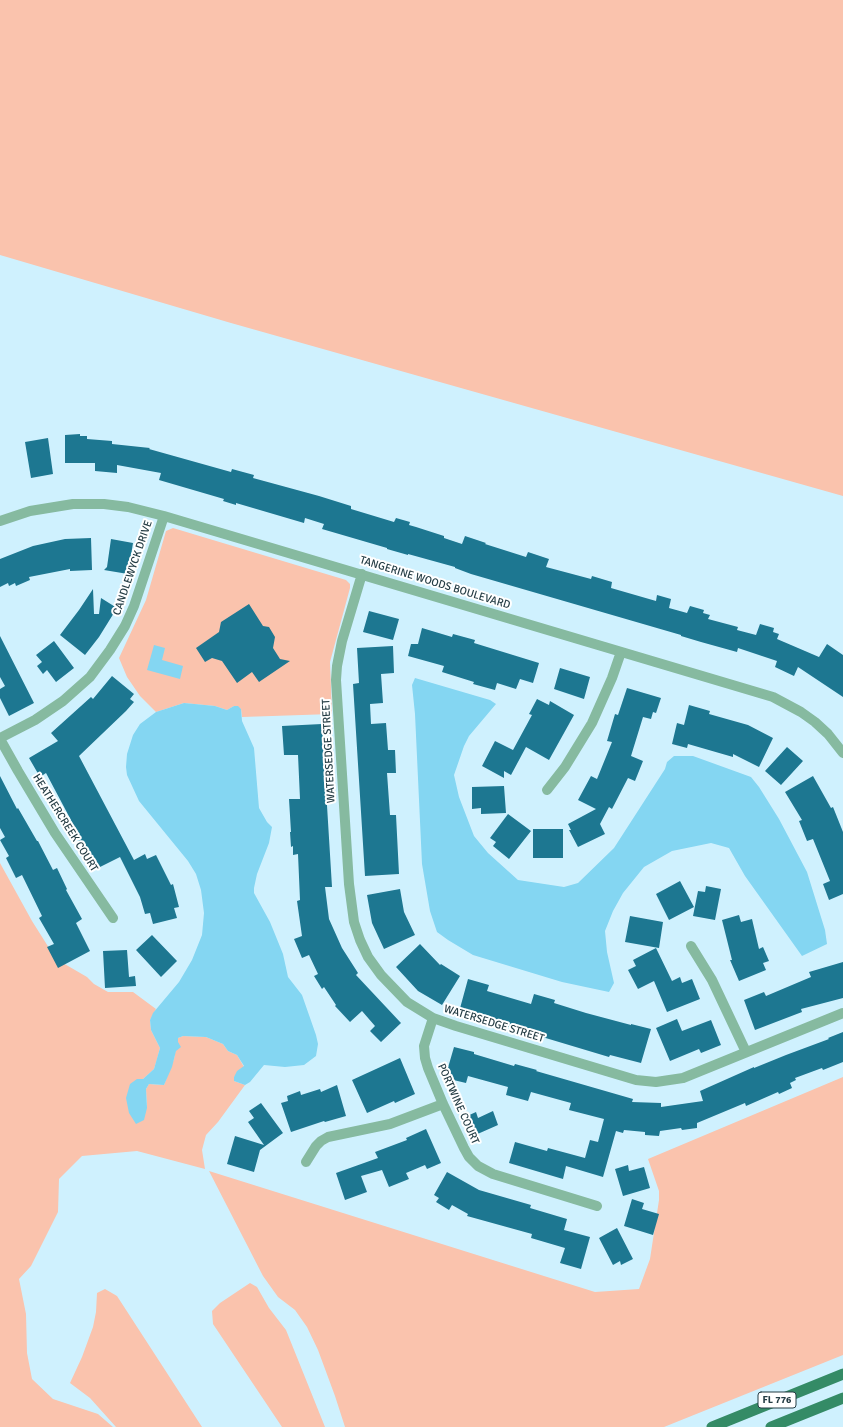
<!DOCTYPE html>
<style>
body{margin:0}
canvas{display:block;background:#cff1fe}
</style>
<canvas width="843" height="1427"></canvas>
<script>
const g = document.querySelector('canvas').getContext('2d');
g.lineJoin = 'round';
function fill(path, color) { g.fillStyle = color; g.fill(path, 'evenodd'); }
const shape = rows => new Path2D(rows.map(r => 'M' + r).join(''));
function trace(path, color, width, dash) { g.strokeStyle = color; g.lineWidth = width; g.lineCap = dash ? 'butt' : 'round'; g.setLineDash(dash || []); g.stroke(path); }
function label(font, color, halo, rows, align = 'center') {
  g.font = font + ' Signika,sans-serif'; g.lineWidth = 4; g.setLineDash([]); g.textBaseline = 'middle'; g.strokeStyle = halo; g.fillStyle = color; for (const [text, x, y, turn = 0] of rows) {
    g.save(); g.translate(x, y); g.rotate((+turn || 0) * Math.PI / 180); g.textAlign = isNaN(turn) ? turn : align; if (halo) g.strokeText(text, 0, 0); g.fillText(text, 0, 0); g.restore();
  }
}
fill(shape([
 [0,0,843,0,843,496,231,323,0,255],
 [173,528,346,580,350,584,350,588,330,662,332,714,242,717,241,709,234,706,227,710,215,706,184,703,156,712,140,696,127,677,119,658,146,600,166,531],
 [0,863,32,921,56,959,87,977,94,984,108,992,133,992,156,1009,150,1020,151,1030,160,1048,157,1059,154,1069,143,1079,137,1079,147,1108,146,1089,149,1084,164,1085,174,1059,178,1038,183,1036,206,1037,223,1044,228,1051,237,1055,244,1067,234,1077,234,1081,245,1085,218,1122,206,1135,202,1150,205,1169,137,1151,82,1156,59,1179,58,1212,31,1266,19,1279,26,1314,27,1353,32,1379,53,1399,98,1414,113,1427,0,1427],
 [843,1077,843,1355,664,1427,345,1427,335,1396,318,1350,307,1327,295,1310,278,1297,263,1276,209,1171,595,1292,639,1289,650,1259,659,1200,659,1191,648,1159],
 [250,1283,257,1287,269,1308,286,1330,325,1427,282,1427,213,1324,212,1311,220,1303],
 [105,1289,117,1296,202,1427,116,1427,90,1398,70,1383,82,1357,93,1327,96,1312,97,1293]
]), '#fac3ad');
fill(shape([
 [154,645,165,648,162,660,183,666,180,679,147,670],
 [415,678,490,700,496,704,469,736,464,746,454,775,459,797,474,836,488,853,518,880,564,887,578,883,614,848,665,769,667,762,674,756,693,756,751,777,759,787,779,819,807,872,825,930,827,944,802,956,745,876,729,848,711,843,672,851,644,867,623,893,613,911,605,931,607,952,614,983,609,992,562,982,473,955,448,940,437,932,430,911,422,864,415,714,412,685],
 [184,703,215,706,227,710,234,706,238,706,241,709,242,721,254,748,259,808,267,822,272,827,269,843,257,874,254,888,254,893,270,922,283,954,288,977,302,995,316,1035,318,1044,316,1056,304,1065,285,1067,264,1065,250,1082,245,1085,234,1081,234,1077,237,1071,244,1066,237,1055,228,1051,223,1044,206,1037,183,1036,178,1038,178,1042,181,1047,176,1051,172,1067,164,1085,149,1084,146,1089,147,1108,144,1120,136,1124,129,1113,126,1098,130,1084,137,1079,143,1079,154,1069,160,1048,151,1030,150,1020,153,1013,179,982,192,960,202,935,204,913,201,890,196,874,188,861,139,801,127,775,126,767,127,754,133,735,140,724,156,712]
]), '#84d6f2');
fill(shape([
 [80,434,80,436,87,436,87,439,112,441,112,444,150,448,149,449,231,472,232,469,254,475,253,478,319,496,351,506,351,509,394,522,396,518,410,522,409,525,416,527,444,536,444,538,462,544,465,536,486,543,485,544,526,557,528,552,549,559,546,567,591,579,592,576,612,582,611,588,656,601,657,595,671,599,669,608,687,613,690,606,704,610,703,613,710,615,708,619,738,627,737,630,756,635,760,624,774,628,773,632,779,634,777,639,819,657,827,644,843,655,843,697,798,667,794,676,775,667,777,661,738,648,737,652,701,642,681,636,681,635,471,574,455,568,455,567,408,554,408,555,387,549,387,548,322,529,324,524,305,518,304,523,236,503,236,505,223,501,224,499,159,480,161,473,117,465,117,473,95,471,95,463,65,463,65,435],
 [48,438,53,474,31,478,25,442],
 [91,538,92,570,70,571,70,569,29,577,30,580,16,586,15,583,9,586,8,583,0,587,0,559,33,546,65,539],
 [111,539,133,543,128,574,104,570,107,567],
 [93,589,94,614,99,614,101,598,117,608,99,637,85,655,60,635,79,610],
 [249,604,263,626,269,627,275,637,273,648,280,659,290,661,259,682,252,672,237,683,222,661,212,658,205,662,196,648,219,632,221,622],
 [369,611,399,619,393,640,363,632],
 [422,628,452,637,453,634,475,640,474,643,539,663,533,683,520,679,516,689,497,683,495,690,473,684,474,682,442,672,444,666,408,656,411,644,418,644],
 [0,636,34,703,9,716,0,698,0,689,5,686,0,677],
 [54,641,74,668,56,682,47,670,43,674,37,666,42,662,36,655],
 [393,646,394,673,381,674,383,703,370,704,371,724,386,723,388,750,395,750,396,773,387,773,390,815,396,815,399,874,365,876,353,684,359,683,357,648],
 [560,668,590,677,584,699,554,689],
 [112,676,134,694,130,699,134,702,126,711,79,756,134,860,145,854,147,859,156,855,171,885,173,884,179,907,174,908,177,918,153,924,150,913,145,914,140,897,120,857,98,868,83,841,80,843,70,823,72,822,46,773,40,777,29,758,58,741,51,733,91,697,93,699],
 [627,688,661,698,656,713,653,712,651,719,643,717,631,756,643,761,635,781,628,778,612,809,609,807,600,824,605,834,578,847,569,830,571,830,568,824,596,809,578,800,591,776,597,779,612,742,607,741,615,714,618,715],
 [537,699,549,705,550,701,574,715,549,760,526,747,511,775,504,771,504,778,482,766,495,741,513,750,532,715,529,714],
 [689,705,710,711,709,714,748,725,773,738,759,767,733,754,733,757,688,744,687,748,672,744,677,723,684,725],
 [322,724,332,887,325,887,329,919,342,948,358,973,356,975,401,1023,381,1042,370,1031,375,1026,362,1011,350,1022,335,1006,336,1005,324,987,322,989,314,976,318,974,309,955,302,958,294,939,302,936,297,901,300,900,298,854,293,855,293,846,291,847,290,832,291,832,289,799,300,799,298,755,284,755,282,726],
 [787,747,803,761,781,785,765,771],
 [0,776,17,809,18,808,37,841,38,841,53,870,57,868,67,889,66,890,82,919,76,923,90,951,58,968,47,947,54,944,39,918,42,916,22,875,16,878,6,858,9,856,0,840,5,837,0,828],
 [813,776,831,808,833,807,843,832,843,894,829,900,823,884,830,881,813,839,807,841,799,821,802,820,785,792],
 [504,786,506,813,481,814,481,808,472,809,472,787],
 [508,814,531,831,509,859,493,846,496,842,490,838],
 [533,829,563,829,563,858,533,858],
 [680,881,694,907,669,920,656,894],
 [706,886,721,889,715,920,693,916,698,891,705,892],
 [400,889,404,912,415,935,384,949,372,923,367,895],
 [739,915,741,922,752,919,759,949,763,947,769,961,763,963,766,970,739,981,730,960,732,960,722,920],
 [630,916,663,922,659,948,625,942],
 [152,935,177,961,161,977,136,950],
 [420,944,440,965,441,964,460,976,442,1005,418,991,396,967],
 [656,948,672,981,680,977,682,983,692,979,700,999,667,1012,654,981,638,989,628,970,636,966,633,960],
 [127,950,129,977,135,976,136,986,105,988,103,951],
 [843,962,843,998,801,1009,802,1012,755,1030,744,1000,764,992,766,996,811,977,809,972],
 [468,979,489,985,487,991,531,1004,534,994,555,1000,554,1003,586,1013,631,1025,631,1024,651,1029,641,1063,610,1055,609,1057,459,1012],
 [677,1019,682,1031,711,1020,721,1045,701,1053,699,1049,670,1061,656,1028],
 [843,1032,843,1062,823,1070,822,1068,795,1078,796,1080,790,1083,792,1088,779,1094,778,1092,746,1106,745,1103,697,1123,697,1128,682,1130,681,1128,660,1131,659,1136,645,1135,645,1132,624,1130,623,1133,616,1131,603,1177,566,1166,563,1179,509,1163,515,1142,547,1151,548,1148,585,1158,590,1140,598,1142,604,1119,569,1110,571,1103,531,1092,528,1101,506,1095,508,1087,468,1076,466,1083,445,1078,454,1047,474,1052,474,1054,514,1066,515,1064,537,1070,536,1071,633,1099,632,1102,661,1103,661,1107,703,1101,700,1091,754,1067,754,1068,786,1055,829,1039,828,1038],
 [400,1058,415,1094,395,1103,394,1101,367,1113,352,1080],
 [337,1085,346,1116,325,1122,324,1121,291,1132,281,1103,288,1101,287,1096,300,1091,301,1095,320,1089,321,1092],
 [261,1103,283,1133,260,1150,254,1172,227,1164,235,1136,264,1145,248,1122,254,1118,249,1111],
 [493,1111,498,1125,473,1136,465,1117,476,1112,478,1118],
 [426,1129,441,1163,427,1169,425,1165,406,1173,409,1179,389,1187,382,1170,361,1176,367,1192,345,1200,336,1173,378,1158,375,1152,407,1140,406,1138],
 [628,1165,629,1171,644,1167,650,1188,623,1196,615,1169],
 [447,1172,479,1190,531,1205,530,1208,567,1219,564,1230,590,1237,581,1269,560,1263,565,1248,531,1238,532,1234,467,1216,468,1214,452,1205,449,1210,436,1202,439,1198,434,1195],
 [632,1199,644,1203,642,1209,659,1214,653,1235,624,1226],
 [617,1228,633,1259,621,1265,620,1261,613,1265,599,1238]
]), '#1d7791');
trace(shape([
 [0,521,30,511,73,504,104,504,128,507,164,516,773,697,801,712,815,722,828,734,843,753],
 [362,574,342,641,337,666,336,680,349,884,354,922,360,940,368,957,381,975,407,1002,433,1018,456,1026,636,1080,656,1082,683,1078,843,1013],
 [0,738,35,720,63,701,90,677,110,650,125,626,134,606,164,516],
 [0,739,18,771,55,833,113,918],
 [547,790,565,767,592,723,612,678,621,652],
 [691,946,712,980,746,1052],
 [433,1018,424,1046,425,1058,428,1068,443,1104,464,1148,469,1157,478,1166,493,1174,597,1206],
 [306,1162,316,1146,321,1141,328,1137,390,1124,443,1104]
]), '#86baa0', 10);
trace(shape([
 [712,1427,843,1374],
 [771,1427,843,1398]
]), '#348b66', 11);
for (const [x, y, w] of [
 [777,1400,38]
]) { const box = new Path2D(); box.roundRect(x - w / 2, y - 8, w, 16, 3); g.fillStyle = '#fff'; g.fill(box); trace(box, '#253d45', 1); }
label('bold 10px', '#253d45', null, [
 ["FL 776",777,1400]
]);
label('11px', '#253d45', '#fff', [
 ["CANDLEWYCK DRIVE",133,568,-71],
 ["TANGERINE WOODS BOULEVARD",435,583,17],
 ["WATERSEDGE STREET",329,751,-93],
 ["HEATHERCREEK COURT",65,823,58],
 ["WATERSEDGE STREET",494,1024,17],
 ["PORTWINE COURT",458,1104,66]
]);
</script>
